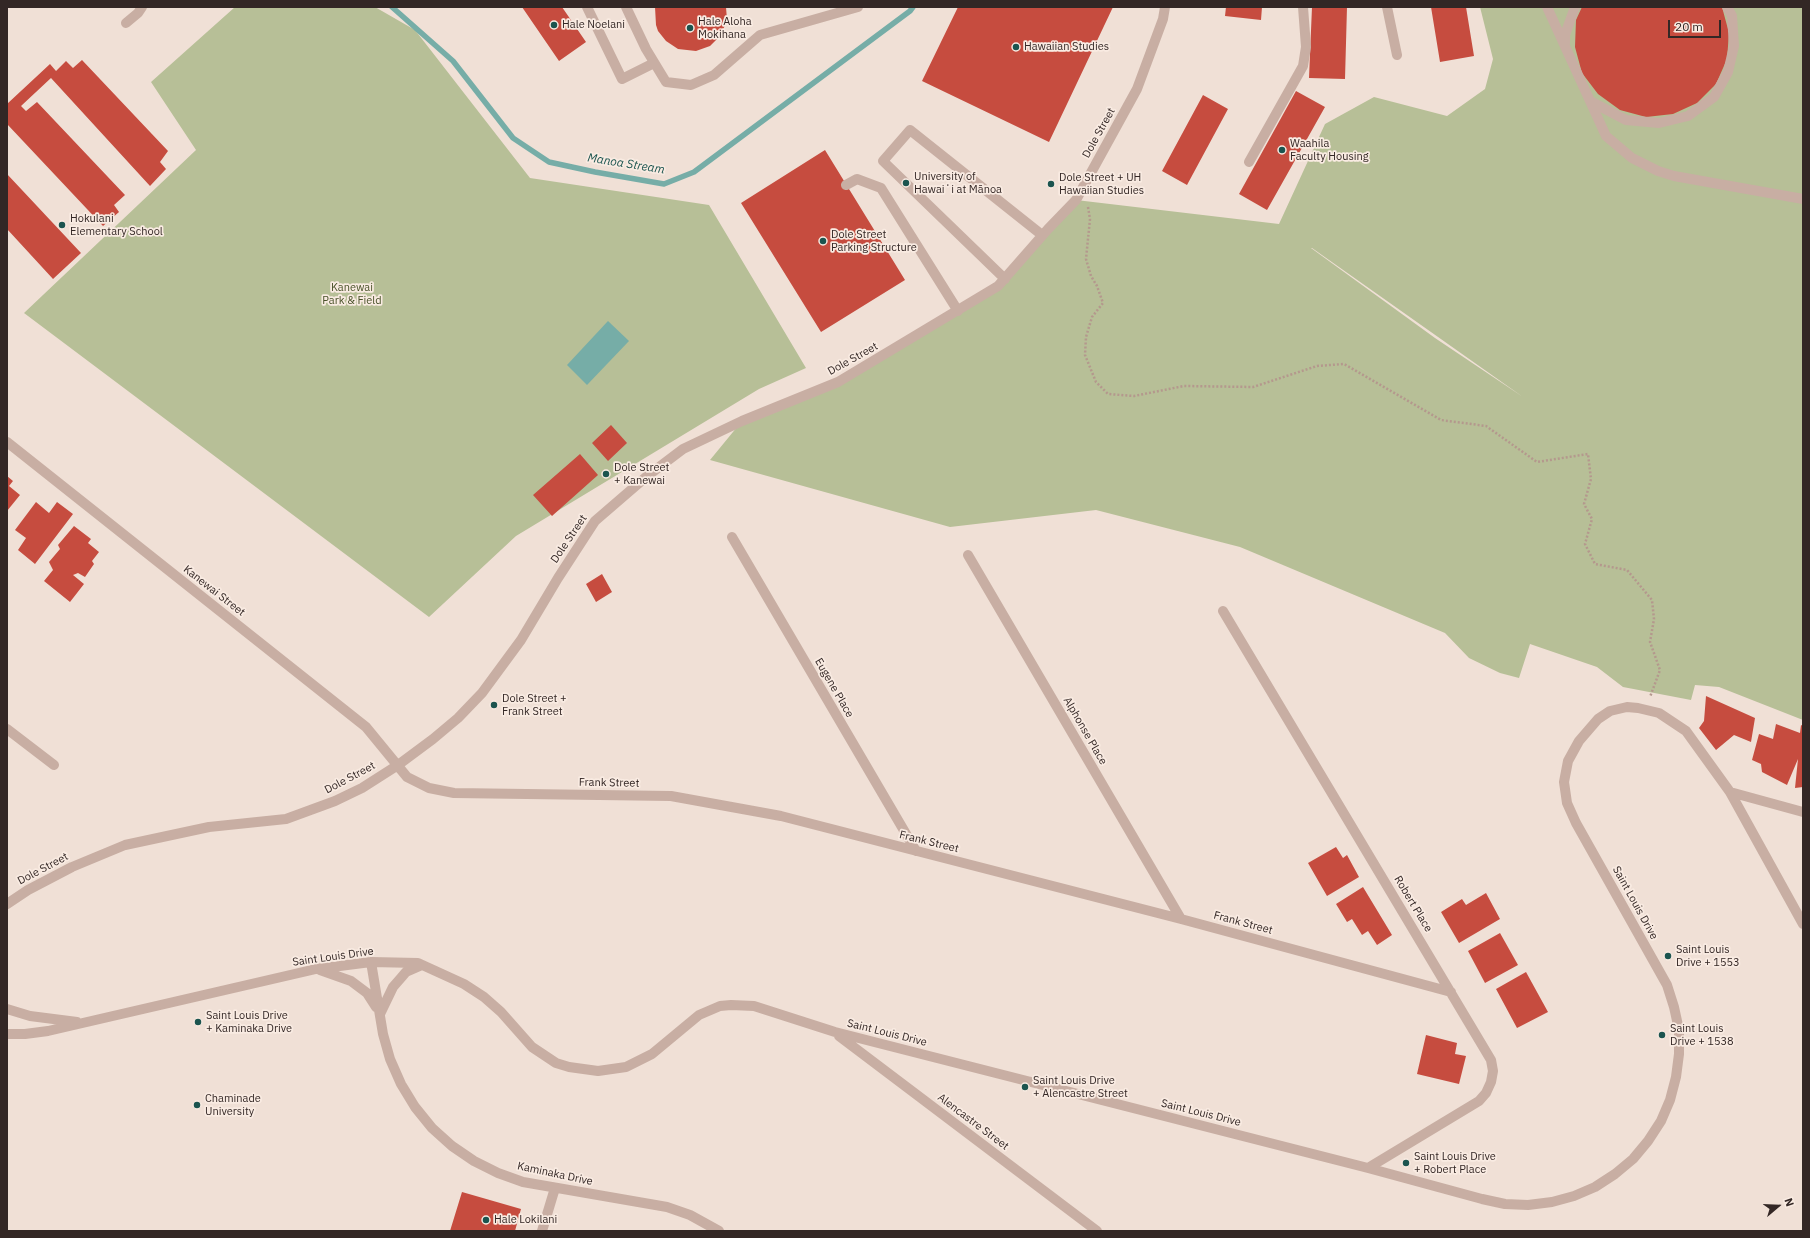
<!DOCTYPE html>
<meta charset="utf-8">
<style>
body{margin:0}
#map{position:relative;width:1810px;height:1238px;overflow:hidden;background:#f0e0d6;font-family:"IBM Plex Sans",sans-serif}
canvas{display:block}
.frame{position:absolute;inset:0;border:8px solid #332725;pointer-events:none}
.north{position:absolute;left:1758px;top:1186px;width:40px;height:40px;-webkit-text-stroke:3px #f9ebe2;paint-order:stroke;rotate:71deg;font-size:11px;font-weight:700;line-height:16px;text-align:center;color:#332725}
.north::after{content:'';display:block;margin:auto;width:14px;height:18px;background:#332725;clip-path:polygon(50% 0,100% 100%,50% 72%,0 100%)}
.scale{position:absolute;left:1668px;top:20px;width:53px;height:18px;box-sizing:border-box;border:2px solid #332725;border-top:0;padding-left:5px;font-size:12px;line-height:14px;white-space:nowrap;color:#332725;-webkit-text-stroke:3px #f9ebe2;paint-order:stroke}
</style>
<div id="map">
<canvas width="1810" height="1238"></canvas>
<div class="frame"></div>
<div class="north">N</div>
<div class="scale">20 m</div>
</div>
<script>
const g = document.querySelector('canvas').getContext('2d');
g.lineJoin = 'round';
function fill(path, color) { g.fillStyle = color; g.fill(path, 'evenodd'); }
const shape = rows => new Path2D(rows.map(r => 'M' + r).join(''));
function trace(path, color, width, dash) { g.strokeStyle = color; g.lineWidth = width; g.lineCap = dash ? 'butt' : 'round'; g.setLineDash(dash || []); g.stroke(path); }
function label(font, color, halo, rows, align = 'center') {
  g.font = font + ' "IBM Plex Sans",sans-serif'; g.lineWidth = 3.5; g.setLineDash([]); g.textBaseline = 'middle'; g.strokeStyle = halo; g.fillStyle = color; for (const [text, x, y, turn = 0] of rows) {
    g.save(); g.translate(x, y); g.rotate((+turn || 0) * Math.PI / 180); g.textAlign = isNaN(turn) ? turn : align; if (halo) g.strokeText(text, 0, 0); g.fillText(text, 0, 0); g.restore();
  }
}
fill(shape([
 [235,7,375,7,415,30,530,178,709,205,806,368,759,389,516,536,429,617,24,313,196,150,151,82],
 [1480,7,1803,7,1803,720,1719,687,1695,685,1691,700,1623,687,1597,667,1530,644,1519,678,1500,673,1469,658,1445,633,1240,547,1096,510,950,527,710,460,742,421,838,382,998,286,1076,200,1279,224,1325,124,1374,97,1447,116,1485,89,1493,59],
 [1311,248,1312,248,1523,397,1435,338]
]), '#b7bf97');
fill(shape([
 [608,321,629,341,587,385,567,365]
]), '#76ada7');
trace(shape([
 [392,7,453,61,513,138,549,162,595,172,664,184,694,172,910,11,913,7]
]), '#76ada7', 5.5);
fill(shape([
 [522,7,562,7,586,42,559,61],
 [655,7,726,7,727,20,721,35,710,46,696,51,678,49,666,41,658,31,656,25],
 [958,7,1113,7,1049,142,922,81],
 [1226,7,1262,7,1261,20,1225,16],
 [1312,7,1347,7,1345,79,1309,78],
 [1431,7,1466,7,1474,56,1440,62],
 [1582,7,1722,7,1729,33,1727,59,1716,84,1697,103,1673,114,1646,117,1620,110,1598,94,1582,73,1575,47,1576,20],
 [82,60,168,151,160,162,166,169,150,186,51,78,21,106,26,111,37,102,125,195,114,205,119,212,103,226,7,124,7,104,50,64,56,71,66,61,73,68],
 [1296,91,1325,107,1267,210,1239,194],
 [1203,95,1228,109,1187,185,1162,171],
 [825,150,905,280,821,332,741,203],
 [7,174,81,253,53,279,7,229],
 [611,425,627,443,608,461,592,443],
 [580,454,598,475,552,516,533,495],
 [7,476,13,481,9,486,20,495,7,511],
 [36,502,49,513,57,502,73,514,35,564,18,550,26,538,15,530],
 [74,526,91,539,88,543,99,552,92,561,94,564,85,577,78,573,73,575,84,584,70,602,44,581,53,570,49,562,60,549,58,545],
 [602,574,612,592,596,602,586,584],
 [1706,696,1755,718,1751,742,1734,735,1716,750,1699,728,1704,721],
 [1776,724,1800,733,1801,725,1803,726,1803,787,1795,788,1798,759,1787,785,1762,772,1761,764,1752,760,1759,734,1773,739],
 [1336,847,1343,858,1347,855,1359,877,1327,896,1308,863],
 [1363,887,1392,935,1377,945,1368,931,1362,935,1352,919,1347,922,1336,904],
 [1486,893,1500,919,1459,943,1441,912,1462,899,1466,905],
 [1500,933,1518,965,1485,983,1468,951],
 [1526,972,1548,1012,1517,1028,1496,989],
 [1426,1035,1457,1043,1455,1054,1466,1056,1459,1084,1417,1074],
 [462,1192,521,1209,515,1231,450,1231]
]), '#c64c3f');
trace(shape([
 [1088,207,1090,219,1086,259,1091,276,1097,286,1103,303,1092,317,1086,337,1085,355,1096,382,1108,394,1134,396,1184,386,1253,387,1317,366,1344,364,1441,420,1486,426,1537,462,1588,454,1591,479,1584,504,1592,519,1585,544,1595,564,1627,570,1652,600,1654,619,1650,642,1660,670,1650,697]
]), '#b4988d', 2.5, [2, 2]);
trace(shape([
 [587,7,622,79,654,63],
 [626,7,646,49,666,82,691,85,714,75,760,35,858,7],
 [1387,7,1397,55],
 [1547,7,1606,136,1632,158,1658,171,1674,176,1803,199],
 [126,23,138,13,142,7],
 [1565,43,1565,35,1575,7],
 [1590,101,1626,120,1659,123,1688,116,1714,97,1728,72,1734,46,1732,16,1727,7],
 [1249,162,1303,66,1306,47,1303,7],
 [846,185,857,179,881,188,958,311],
 [1005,279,883,161,910,130,1042,235],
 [7,442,366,727,407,777,429,788,454,793,671,796,781,816,1181,919,1451,992],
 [732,537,916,851],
 [968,555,1181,919],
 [1223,611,1491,1060,1493,1071,1491,1082,1486,1093,1479,1101,1368,1168],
 [7,729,54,765],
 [1730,792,1803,812],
 [7,904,28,890,72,867,125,845,209,827,286,819,335,801,362,788,398,765,433,739,458,718,482,693,521,640,558,578,595,521,646,477,683,449,742,421,838,382,998,286,1048,229,1076,200,1137,89,1163,19,1165,7],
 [371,962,383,1034,390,1059,401,1084,415,1107,432,1128,452,1146,474,1161,498,1173,523,1182,667,1207,690,1215,719,1231],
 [320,970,351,981,367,993,376,1007],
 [7,1009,30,1016,77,1022],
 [380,1014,393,987,400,979,406,972,422,965],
 [7,1034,25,1034,48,1031,316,969,371,962,418,963,464,984,484,997,501,1012,532,1047,556,1063,569,1067,598,1071,626,1067,652,1054,699,1015,720,1006,731,1005,754,1006,835,1032,1368,1168,1482,1199,1505,1204,1528,1205,1552,1202,1574,1196,1595,1187,1615,1174,1633,1159,1648,1141,1661,1121,1670,1100,1676,1077,1679,1054,1679,1030,1674,1007,1667,985,1576,823,1567,803,1564,782,1568,761,1579,741,1598,719,1610,711,1627,707,1638,708,1659,713,1686,731,1730,792,1803,924],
 [839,1036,1097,1231],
 [542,1231,555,1188]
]), '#c8aea3', 10);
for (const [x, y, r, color] of [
 [554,25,4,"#1b544f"],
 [690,28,4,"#1b544f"],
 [1016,47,4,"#1b544f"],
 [1282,150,4,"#1b544f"],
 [906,183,4,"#1b544f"],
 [1051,184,4,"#1b544f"],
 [62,225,4,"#1b544f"],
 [823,241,4,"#1b544f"],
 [606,474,4,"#1b544f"],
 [494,705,4,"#1b544f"],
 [1668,956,4,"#1b544f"],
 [198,1022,4,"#1b544f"],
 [1662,1035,4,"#1b544f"],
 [1025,1087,4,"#1b544f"],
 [197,1105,4,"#1b544f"],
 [1406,1163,4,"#1b544f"],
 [486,1220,4,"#1b544f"]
]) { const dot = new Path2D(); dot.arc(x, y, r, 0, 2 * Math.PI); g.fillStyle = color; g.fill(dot); trace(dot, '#f9ebe2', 1.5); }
label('11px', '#332725', '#f9ebe2', [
 ["Hale Aloha",698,22],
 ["Mokihana",698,35],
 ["Hale Noelani",562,25],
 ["Hawaiian Studies",1024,47],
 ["Waahila",1290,144],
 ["Faculty Housing",1290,157],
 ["University of",914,177],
 ["Hawaiʻi at Mānoa",914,190],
 ["Dole Street + UH",1059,178],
 ["Hawaiian Studies",1059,191],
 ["Hokulani",70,219],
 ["Elementary School",70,232],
 ["Dole Street",831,235],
 ["Parking Structure",831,248],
 ["Dole Street",614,468],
 ["+ Kanewai",614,481],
 ["Dole Street +",502,699],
 ["Frank Street",502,712],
 ["Saint Louis",1676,950],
 ["Drive + 1553",1676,963],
 ["Saint Louis Drive",206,1016],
 ["+ Kaminaka Drive",206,1029],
 ["Saint Louis",1670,1029],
 ["Drive + 1538",1670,1042],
 ["Saint Louis Drive",1033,1081],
 ["+ Alencastre Street",1033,1094],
 ["Chaminade",205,1099],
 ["University",205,1112],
 ["Saint Louis Drive",1414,1157],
 ["+ Robert Place",1414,1170],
 ["Hale Lokilani",494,1220]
], 'left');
label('11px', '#332725', '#f9ebe2', [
 ["Dole Street",1099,133,-61],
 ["Dole Street",853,359,-29],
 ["Dole Street",569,539,-56],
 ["Kanewai Street",214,591,38],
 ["Eugene Place",834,688,60],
 ["Alphonse Place",1085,731,60],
 ["Dole Street",350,778,-28],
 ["Frank Street",609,783,1],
 ["Frank Street",929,842,14],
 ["Dole Street",43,869,-28],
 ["Saint Louis Drive",1635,903,61],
 ["Robert Place",1413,904,59],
 ["Frank Street",1243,923,15],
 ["Saint Louis Drive",333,957,-8],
 ["Saint Louis Drive",887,1033,14],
 ["Saint Louis Drive",1201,1113,14],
 ["Alencastre Street",973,1122,37],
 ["Kaminaka Drive",555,1174,12]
]);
label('11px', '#485129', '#f9ebe2', [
 ["Kanewai",352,288],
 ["Park & Field",352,301]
]);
label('italic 12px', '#1b544f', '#f9ebe2', [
 ["Manoa Stream",626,164,9]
]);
</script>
